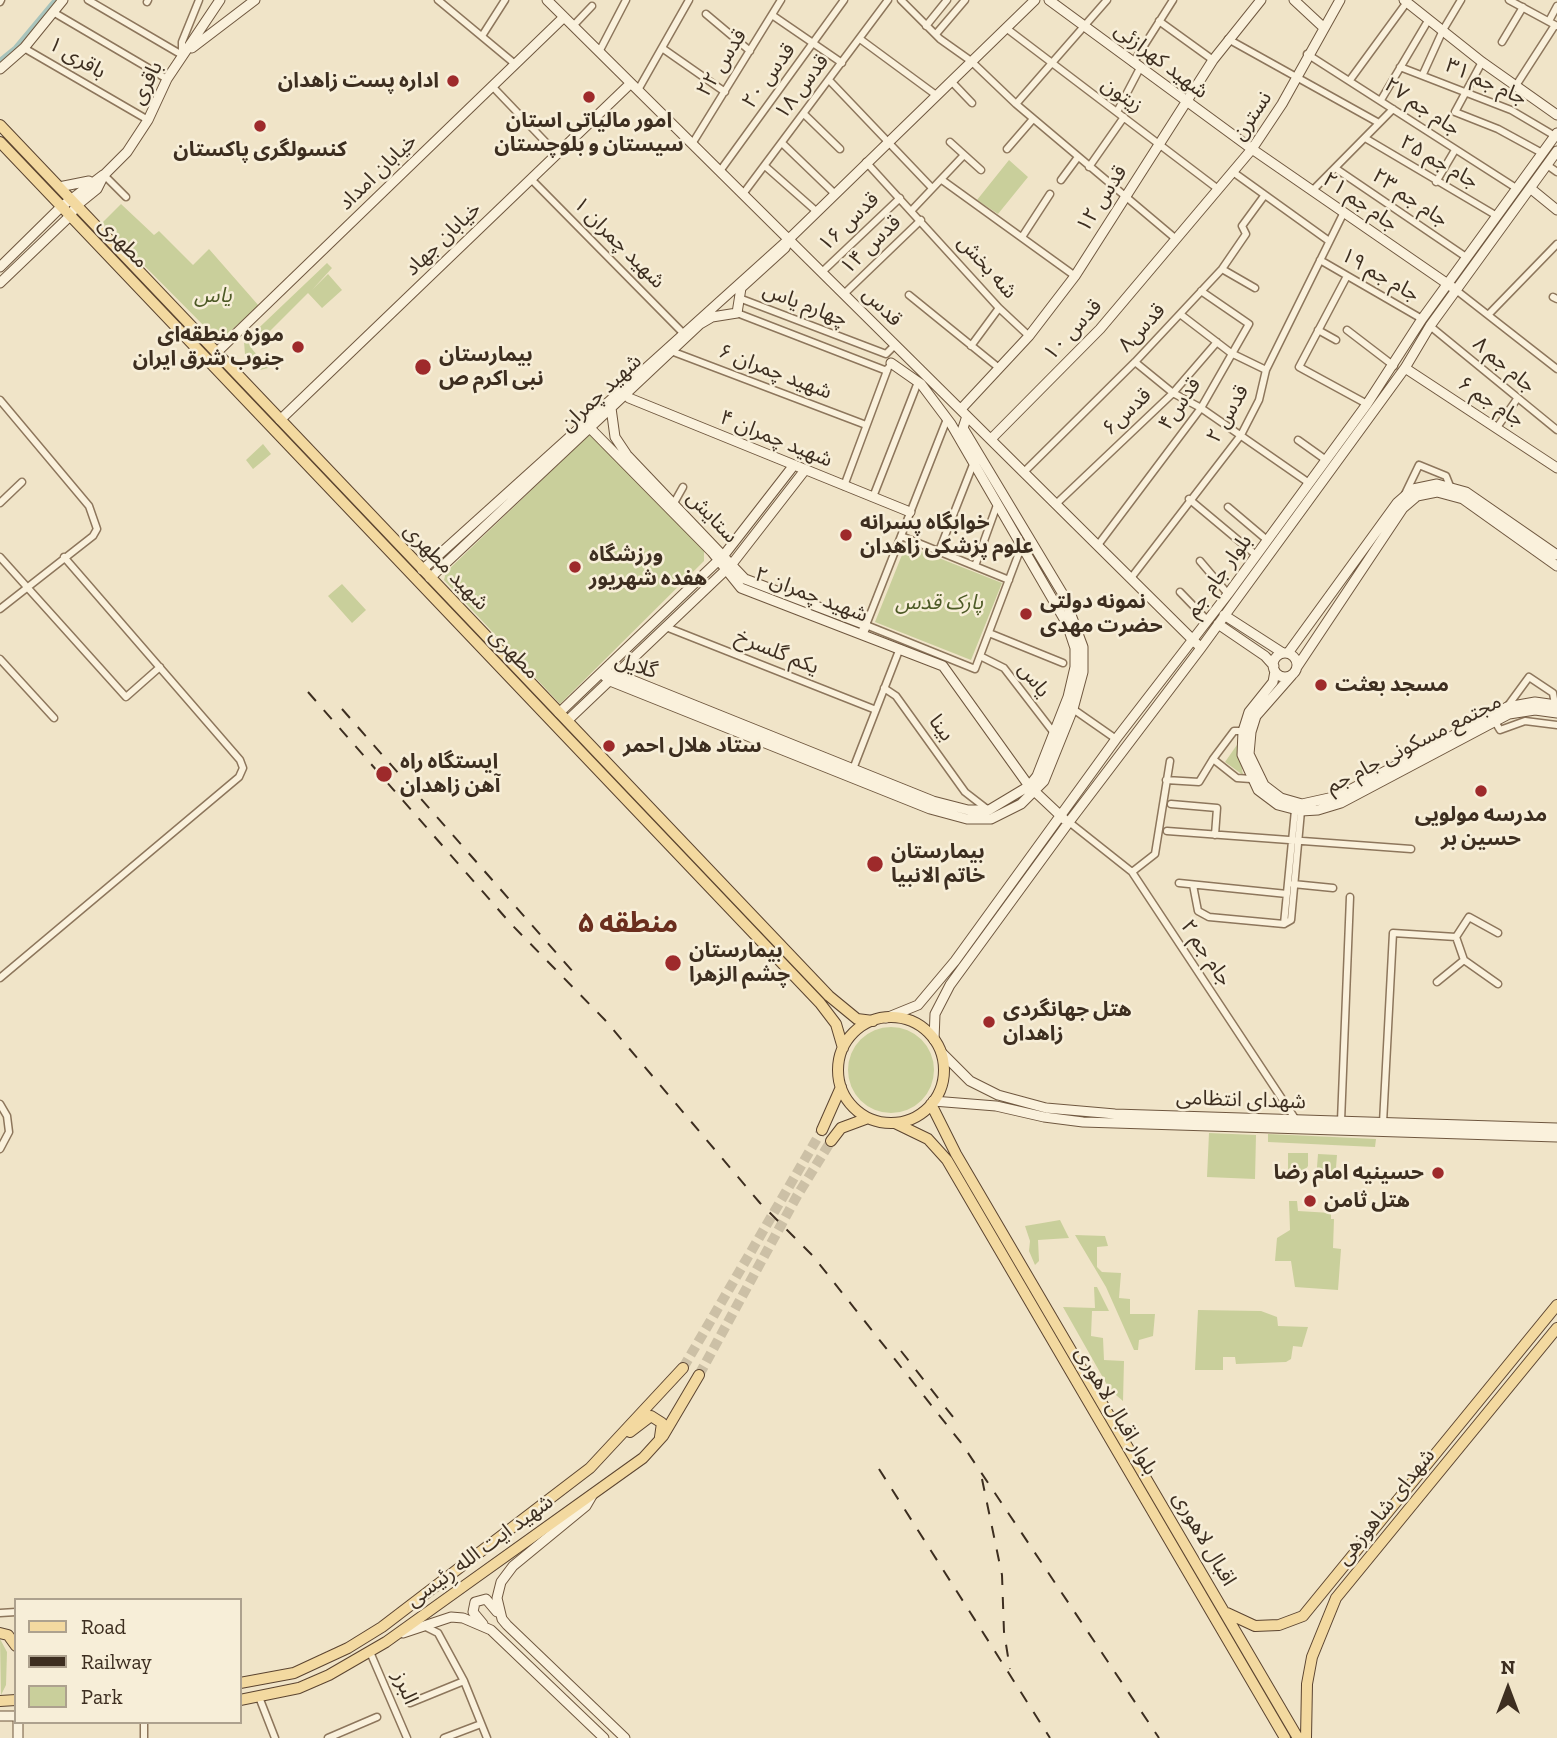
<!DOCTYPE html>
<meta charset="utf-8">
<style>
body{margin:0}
#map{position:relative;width:1557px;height:1738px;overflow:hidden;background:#f0e4c8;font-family:"Zilla Slab",serif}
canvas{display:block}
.legend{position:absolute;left:14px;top:1598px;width:228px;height:126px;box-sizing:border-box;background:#f7eed8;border:2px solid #ada18e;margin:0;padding:9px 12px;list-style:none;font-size:21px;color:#3d2e20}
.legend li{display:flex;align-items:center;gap:14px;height:35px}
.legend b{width:35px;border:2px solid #ada18e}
.north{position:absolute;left:1473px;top:1654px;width:70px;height:70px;-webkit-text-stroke:5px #f7eed8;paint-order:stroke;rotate:0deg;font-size:19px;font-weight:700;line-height:28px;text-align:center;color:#3d2e20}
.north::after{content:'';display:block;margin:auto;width:24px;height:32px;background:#3d2e20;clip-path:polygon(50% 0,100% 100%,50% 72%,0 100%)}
</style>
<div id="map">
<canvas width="1557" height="1738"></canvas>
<ul class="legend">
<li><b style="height:9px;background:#f3d9a0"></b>Road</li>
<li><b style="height:9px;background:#3d2e20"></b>Railway</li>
<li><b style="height:19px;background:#c9cf9b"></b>Park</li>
</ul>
<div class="north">N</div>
</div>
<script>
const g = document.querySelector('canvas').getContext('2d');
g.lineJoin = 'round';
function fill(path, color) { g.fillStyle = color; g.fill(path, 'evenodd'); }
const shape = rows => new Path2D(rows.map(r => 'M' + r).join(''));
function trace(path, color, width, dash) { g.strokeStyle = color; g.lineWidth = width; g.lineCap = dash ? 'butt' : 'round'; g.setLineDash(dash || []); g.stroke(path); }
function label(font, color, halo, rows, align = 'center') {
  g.font = font + ' "Zilla Slab","Noto Sans Arabic",serif'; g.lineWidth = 5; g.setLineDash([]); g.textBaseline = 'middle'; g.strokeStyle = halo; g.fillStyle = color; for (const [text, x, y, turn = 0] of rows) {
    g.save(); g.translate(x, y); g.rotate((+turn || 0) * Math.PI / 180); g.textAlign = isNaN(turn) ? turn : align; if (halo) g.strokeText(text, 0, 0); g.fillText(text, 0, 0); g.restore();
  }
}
fill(shape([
 [1009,160,1028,177,998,214,977,200],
 [121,204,154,235,159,231,193,265,209,249,259,306,219,341,102,223],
 [327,263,332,268,312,290,328,274,342,290,322,308,308,293,252,349,268,368,260,370,245,354,244,342],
 [590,434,704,550,704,561,560,704,444,580,446,572],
 [263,444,271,454,253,469,246,460],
 [906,545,1002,583,971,660,875,622],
 [342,584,366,610,352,623,328,596],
 [1239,742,1240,758,1243,775,1225,762],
 '848 1070a43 43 0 1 1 86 0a43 43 0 1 1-86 0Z',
 [1209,1133,1256,1135,1255,1179,1207,1177],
 [1268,1134,1376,1139,1375,1147,1268,1142],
 [1288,1153,1308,1153,1308,1166,1302,1174,1302,1179,1288,1179],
 [1318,1154,1337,1155,1335,1180,1323,1180,1317,1167],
 [1289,1201,1297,1201,1298,1211,1331,1213,1331,1219,1334,1219,1333,1248,1341,1249,1338,1290,1295,1287,1291,1261,1275,1261,1277,1238,1290,1230],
 [1060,1220,1069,1238,1038,1240,1039,1261,1035,1265,1029,1251,1030,1241,1025,1226],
 [1075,1235,1105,1236,1108,1246,1097,1247,1097,1267,1102,1272,1121,1273,1119,1298,1130,1299,1130,1314,1155,1314,1153,1336,1139,1340,1138,1350,1134,1350,1106,1287],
 [1094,1287,1097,1287,1109,1311,1092,1311,1091,1336,1103,1338,1104,1360,1124,1361,1123,1401,1110,1390,1063,1307,1095,1308],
 [1198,1310,1261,1311,1277,1317,1278,1326,1308,1327,1302,1347,1293,1346,1291,1359,1286,1362,1236,1364,1235,1357,1223,1357,1223,1370,1195,1370],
 [0,1639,7,1652,6,1685,1,1695]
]), '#c9cf9b');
trace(shape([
 [0,61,16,48,56,0]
]), '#a9c4bc', 6);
trace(shape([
 [683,1368,822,1130],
 [699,1375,797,1196,831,1141]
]), '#ccc0a6', 10, [10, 5]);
const street = shape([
 [88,0,182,55,182,42,199,0],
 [438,0,515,64],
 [901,0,940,39,971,61,1016,104,1176,239],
 [1509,0,1557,26],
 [0,2,1,0],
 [147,2,148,0],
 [53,12,167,79],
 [706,14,750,51],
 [772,15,842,63],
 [1159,21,1213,60],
 [1549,21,1557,6],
 [573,26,592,6],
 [926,26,947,0],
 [1006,28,1218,189],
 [936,34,965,0],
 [482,36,505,0],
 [860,39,936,95],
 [1228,39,1379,123],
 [1502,42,1523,7],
 [24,48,148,120],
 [662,48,725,92],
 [599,52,626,0],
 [1307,54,1516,188],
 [1482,62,1455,112,1498,129,1542,153],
 [1133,63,1173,0],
 [1400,67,1511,110,1555,136],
 [1423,74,1443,30,1461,0],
 [829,80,932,188],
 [1350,80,1407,2],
 [951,81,972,103],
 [492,86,557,154],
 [1515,87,1555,25],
 [638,90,689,0],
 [1381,100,1429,19],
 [1016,104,1107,0],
 [1117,112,1140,68],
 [804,114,840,149],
 [1365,138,1497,216],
 [950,142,981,170],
 [782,143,834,193],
 [692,144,781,0],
 [1007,149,1033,119],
 [866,162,999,308,1029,336],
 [1547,165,1557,172],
 [765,166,816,211],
 [1089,167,1124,117],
 [1335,168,1466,257],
 [720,171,844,0],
 [1233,172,1329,241],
 [104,175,126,197],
 [531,179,682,332],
 [942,180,1075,276],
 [1061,180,1078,157],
 [1436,182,1455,150],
 [1312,191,1393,109],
 [743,194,888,0],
 [912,210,964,155],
 [1022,237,1050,194],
 [1320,260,1422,319],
 [1222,269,1255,288],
 [822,272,900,198],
 [1347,276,1299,367,1367,404],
 [1456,290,1557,369],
 [844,294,921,220],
 [909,295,999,368],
 [1553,297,1557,299],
 [739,298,886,354,895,345],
 [737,313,887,371],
 [1180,314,1231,353,1266,370],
 [1489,314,1557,244],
 [1430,326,1557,430],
 [1318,330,1336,340],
 [1347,330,1394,366],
 [971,346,999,308],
 [671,351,866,425],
 [1135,362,1173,393,1201,408,1309,483],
 [0,400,89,506,97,529,93,536,0,609],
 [947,419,866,625,975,669,1022,545],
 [1498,426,1517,399],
 [1298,440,1326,460],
 [1024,472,1135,362,1222,269,1246,234,1242,226,1264,196],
 [844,486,888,368],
 [1405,494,1419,465,1446,476,1450,486],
 [873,497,918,382],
 [1189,499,1256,555],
 [0,503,22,482],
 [674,503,683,487],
 [1056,504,1173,393,1217,342],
 [1228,507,1267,540],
 [901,536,1009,580],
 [1098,545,1201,408,1249,324,1201,291],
 [939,551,974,462],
 [0,557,126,697,160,667],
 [1200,561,1228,594],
 [975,566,997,505],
 [1131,578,1241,435,1259,400,1266,370,1344,212],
 [1180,592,1208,621],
 [666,627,876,710],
 [989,633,1063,663],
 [980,656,1004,668,1054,733],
 [0,659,54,718],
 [884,688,896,696,965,792,987,809],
 [1507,707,1529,677,1553,693,1555,705],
 [1073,709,1116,739],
 [1494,720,1500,730,1525,721,1557,725],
 [1243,731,1234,731,1213,759,1237,778,1251,779],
 [853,769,900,648],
 [1166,780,1199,782,1213,759],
 [1171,804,1217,808,1215,835],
 [1069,822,1132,872,1296,1120],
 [1167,831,1411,849],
 [1132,872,1155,854,1170,761],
 [1179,883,1287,894],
 [1293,884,1333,888],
 [1193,885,1198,911,1209,917,1284,924,1291,920,1301,811],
 [1284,924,1295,810],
 [1456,937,1464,960,1498,984],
 [1456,937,1469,917,1498,933],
 [0,978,239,777,243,768,240,760,64,557],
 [1437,982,1464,960],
 [0,1104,7,1116,9,1132,0,1149],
 [1341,1121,1350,897],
 [1383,1123,1393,933,1456,937],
 [0,1613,16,1612],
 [424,1626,438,1633,464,1681,487,1738],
 [370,1652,407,1738],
 [259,1697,275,1738],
 [410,1703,464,1681],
 [144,1722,144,1738],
 [328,1738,377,1717],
 [444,1738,481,1724]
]);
const secondary = shape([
 [547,0,1197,644],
 [1049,0,1252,149,1452,287],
 [1294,0,1323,27],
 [1404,0,1482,62,1557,115],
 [192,48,255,0],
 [0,69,24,48,63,0],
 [59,187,89,181],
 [1530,188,1557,210],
 [0,267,61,207,103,175],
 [0,283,70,216,76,206,97,189,104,175,127,152,148,120,167,79,220,0],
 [216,353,564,17],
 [1405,368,1557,468],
 [629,398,910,512],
 [611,408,615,437,627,455,745,579,866,625,862,634],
 [961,409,1029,336,1075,276,1213,60,1261,0],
 [280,420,631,83],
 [584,422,712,552,741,588,943,666,1029,786,1064,819],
 [991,439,1100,329,1252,149,1282,104,1340,0],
 [422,570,789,239,1035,0],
 [430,578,700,324,712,317,737,313,741,288,785,248,789,239],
 [1224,615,1283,653],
 [1218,624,1265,656,1274,666],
 [1288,653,1397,503,1413,489,1437,484,1466,492,1557,555],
 '1273 665a12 12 0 1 1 24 0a12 12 0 1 1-24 0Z',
 [1297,667,1403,508,1417,496,1437,492,1463,499,1557,566],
 [1275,671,1273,682,1249,712,1243,731,1242,755,1258,790,1278,805,1301,811,1318,810,1341,803,1509,714,1535,710,1557,713],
 [601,673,617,674,933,801,968,810,989,810,1029,786,1037,776,1068,697,1075,667,1075,648,1067,624,951,424,921,384,891,363],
 [601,673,610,681,930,809,967,819,991,819,1021,804,1044,781,1073,709,1083,672,1083,647,1064,596,963,428,967,416],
 [1292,675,1256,716,1251,732,1249,754,1264,785,1281,798,1302,804,1338,796,1507,707,1535,702,1557,705],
 [559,713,724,555,794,465],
 [567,721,732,564,805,470],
 [886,1018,918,1005,955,961,1116,739,1228,594,1367,404,1422,319,1557,133],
 [934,1040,935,1014,950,985,1069,822,1201,648,1405,368,1430,326,1557,151],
 [941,1052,970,1081,998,1095,1046,1108,1115,1114,1557,1128],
 [933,1101,996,1106,1044,1117,1083,1122,1557,1137],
 [593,1494,586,1506,513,1566,501,1582,497,1598,502,1619,507,1625,625,1738],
 [483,1624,473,1612,475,1602,486,1599,497,1612],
 [403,1633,451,1617,463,1618,491,1630,604,1738],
 [0,1716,16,1716],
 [18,1722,18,1738]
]);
const primary = shape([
 [0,125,829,996,857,1019,873,1021],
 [0,142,820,1003,836,1024,843,1048],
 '838 1070a53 53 0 1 1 106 0a53 53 0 1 1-106 0Z',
 [931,1104,956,1154,1298,1738],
 [895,1123,928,1139,947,1160,1285,1738],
 [822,1130,841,1087],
 [831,1141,841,1128,868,1118],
 [630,1432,651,1416,662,1423,660,1437],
 [1227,1613,1255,1626,1279,1625,1303,1616,1557,1305],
 [0,1633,8,1635,16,1646],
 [240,1683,294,1673,348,1648,382,1627,590,1468,683,1368],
 [240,1700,299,1688,329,1675,386,1642,471,1581,643,1458,663,1436,699,1375],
 [0,1701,16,1700],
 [1306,1738,1307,1684,1312,1657,1336,1598,1557,1328]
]);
trace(street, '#8d765c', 9);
trace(secondary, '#6f573f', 11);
trace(primary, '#5b4430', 12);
trace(street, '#faf1dc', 6);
trace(secondary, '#faf1dc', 9);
trace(primary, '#f3d9a0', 10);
trace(shape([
 [308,692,511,924,605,1020,760,1203,813,1256,962,1444,1159,1738],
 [342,709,574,973],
 [901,1351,953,1417],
 [879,1469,1050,1738],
 [982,1479,1002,1575,1004,1632,1010,1669]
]), '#3d2e20', 2, [12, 12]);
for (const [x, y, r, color] of [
 [453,81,7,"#9e2a2b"],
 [589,97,7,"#9e2a2b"],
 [260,126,7,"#9e2a2b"],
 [298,347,7,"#9e2a2b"],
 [423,367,9,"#9e2a2b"],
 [846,535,7,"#9e2a2b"],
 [575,567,7,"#9e2a2b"],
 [1026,614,7,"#9e2a2b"],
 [1321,685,7,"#9e2a2b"],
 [609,746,7,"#9e2a2b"],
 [384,774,9,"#9e2a2b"],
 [1481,791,7,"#9e2a2b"],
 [875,864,9,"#9e2a2b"],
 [673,963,9,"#9e2a2b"],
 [989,1022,7,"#9e2a2b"],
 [1438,1173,7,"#9e2a2b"],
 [1310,1201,7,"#9e2a2b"]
]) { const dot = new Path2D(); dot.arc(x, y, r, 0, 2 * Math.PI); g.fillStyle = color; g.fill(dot); trace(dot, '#f7eed8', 2.5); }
label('21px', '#3d2e20', '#f7eed8', [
 ["باقری ۱",77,58,30],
 ["شهید کهرازئی",1161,61,37],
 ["قدس ۲۲",722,63,-58],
 ["قدس ۲۰",769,76,-54],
 ["جام جم ۳۱",1486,82,24],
 ["باقری",147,83,-63],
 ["قدس ۱۸",802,87,-53],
 ["زیتون",1122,95,35],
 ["جام جم ۲۷",1422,107,34],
 ["نسترن",1252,116,-56],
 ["جام جم ۲۵",1439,162,30],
 ["خیابان امداد",378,172,-44],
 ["جام جم ۲۳",1410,198,34],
 ["قدس ۱۲",1102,199,-57],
 ["جام جم ۲۱",1360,202,35],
 ["قدس ۱۶",849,222,-44],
 ["خیابان جهاد",443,239,-44],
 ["مطهری",123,243,46],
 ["شهید چمران ۱",619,243,45],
 ["قدس ۱۴",871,245,-44],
 ["شه بخش",987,267,48],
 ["جام جم ۱۹",1380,275,30],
 ["چهارم یاس",805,305,21],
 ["قدس",882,307,45],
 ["قدس۸",1142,328,-47],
 ["قدس ۱۰",1073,330,-47],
 ["جام جم ۸",1504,365,40],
 ["شهید چمران ۶",775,372,21],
 ["شهید چمران",601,393,-43],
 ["جام جم ۶",1491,402,33],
 ["قدس۴",1180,404,-56],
 ["قدس۶",1127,412,-43],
 ["قدس ۲",1228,414,-60],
 ["شهید چمران ۴",776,439,22],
 ["ستایش",712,517,46],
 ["شهید مطهری",446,567,46],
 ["بلوار جام جم",1219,576,-54],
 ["شهید چمران ۲",811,595,21],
 ["یکم گلسرخ",777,652,22],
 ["مطهری",514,654,46],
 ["گلایل",636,666,17],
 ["یاس",1034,680,52],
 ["بینا",941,728,54],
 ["مجتمع مسکونی جام جم",1414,744,-27],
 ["جام جم ۲",1206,953,56],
 ["شهدای انتظامی",1241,1100,2],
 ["بلوار اقبال لاهوری",1116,1411,60],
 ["شهدای شاهوزهی",1386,1507,-51],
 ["اقبال لاهوری",1204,1539,60],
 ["شهید ایت الله رِئیسی",480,1551,-36],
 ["البرز",405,1688,67]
]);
label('bold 21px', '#3d2e20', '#f7eed8', [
 ["اداره پست زاهدان",439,81,"right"],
 ["امور مالیاتی استان",589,121,"center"],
 ["سیستان و بلوچستان",589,145,"center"],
 ["کنسولگری پاکستان",260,150,"center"],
 ["موزه منطقه‌ای",284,335,"right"],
 ["جنوب شرق ایران",284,359,"right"],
 ["بیمارستان",439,355],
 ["نبی اکرم ص",439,379],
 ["خوابگاه پسرانه",860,523],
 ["علوم پزشکی زاهدان",860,547],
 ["ورزشگاه",589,555],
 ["هفده شهریور",589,579],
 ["نمونه دولتی",1040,602],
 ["حضرت مهدی",1040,626],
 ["مسجد بعثت",1335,685],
 ["ستاد هلال احمر",623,746],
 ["ایستگاه راه",400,762],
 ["آهن زاهدان",400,786],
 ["مدرسه مولویی",1481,815,"center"],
 ["حسین بر",1481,839,"center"],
 ["بیمارستان",891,852],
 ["خاتم الانبیا",891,876],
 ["بیمارستان",689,951],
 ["چشم الزهرا",689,975],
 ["هتل جهانگردی",1003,1010],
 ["زاهدان",1003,1034],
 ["حسینیه امام رضا",1424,1173,"right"],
 ["هتل ثامن",1324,1201]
], 'left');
label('italic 21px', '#4d5a26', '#f7eed8', [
 ["یاس",213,296],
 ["پارک قدس",939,603]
]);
label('bold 28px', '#6b2e1e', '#f7eed8', [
 ["منطقه ۵",628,924]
]);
</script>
